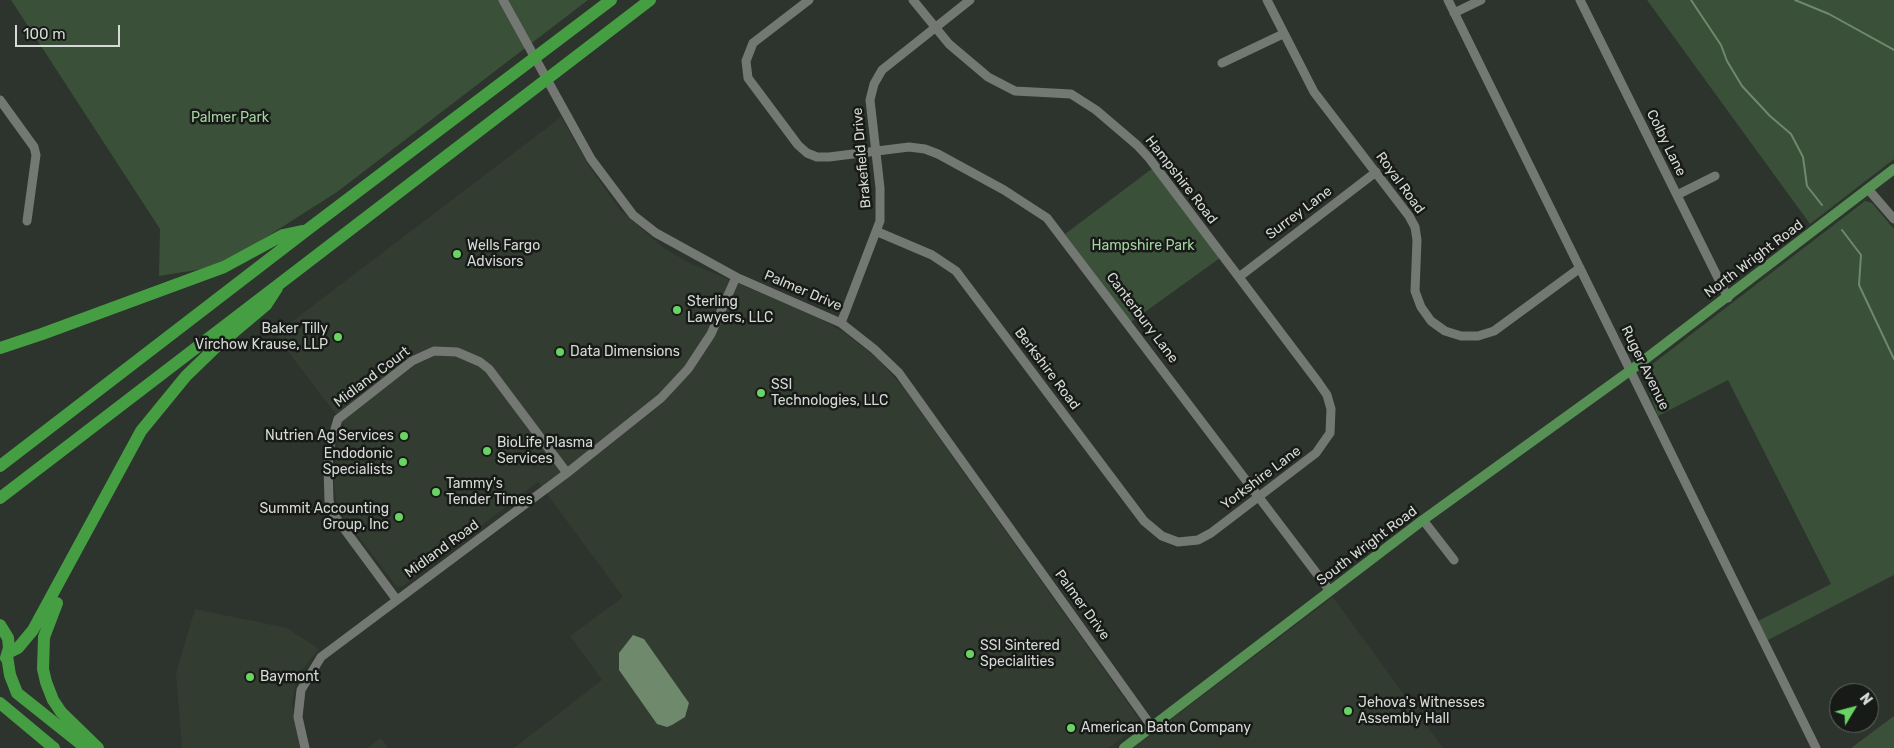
<!DOCTYPE html>
<style>
body{margin:0}
#map{position:relative;width:1894px;height:748px;overflow:hidden;background:#2d332d;font-family:Rubik,sans-serif}
canvas{display:block}
.north{position:absolute;left:1829px;top:683px;width:50px;height:50px;box-sizing:border-box;background:#171a17;border:1px solid #636763;border-radius:50%;rotate:53deg;font-size:14px;font-weight:700;line-height:20px;text-align:center;color:#d6dad6}
.north::after{content:'';display:block;margin:auto;width:18px;height:22px;background:#69d464;clip-path:polygon(50% 0,100% 100%,50% 72%,0 100%)}
.scale{position:absolute;left:15px;top:25px;width:105px;height:22px;box-sizing:border-box;border:2px solid #d6dad6;border-top:0;padding-left:6px;font-size:15px;line-height:18px;white-space:nowrap;color:#d6dad6;-webkit-text-stroke:4px #171a17;paint-order:stroke}
</style>
<div id="map">
<canvas width="1894" height="748"></canvas>
<div class="north">N</div>
<div class="scale">100 m</div>
</div>
<script>
const g = document.querySelector('canvas').getContext('2d');
g.lineJoin = 'round';
function fill(path, color) { g.fillStyle = color; g.fill(path, 'evenodd'); }
const shape = rows => new Path2D(rows.map(r => 'M' + r).join(''));
function trace(path, color, width, dash) { g.strokeStyle = color; g.lineWidth = width; g.lineCap = dash ? 'butt' : 'round'; g.setLineDash(dash || []); g.stroke(path); }
function label(font, color, halo, rows, align = 'center') {
  g.font = font + ' Rubik,sans-serif'; g.lineWidth = 5; g.setLineDash([]); g.textBaseline = 'middle'; g.strokeStyle = halo; g.fillStyle = color; for (const [text, x, y, turn = 0] of rows) {
    g.save(); g.translate(x, y); g.rotate((+turn || 0) * Math.PI / 180); g.textAlign = isNaN(turn) ? turn : align; if (halo) g.strokeText(text, 0, 0); g.fillText(text, 0, 0); g.restore();
  }
}
fill(shape([
 [561,117,589,166,620,210,665,249,692,264,818,317,845,333,879,360,905,390,1137,716,1139,720,1138,726,1109,748,514,748,602,680,570,636,623,597,538,482,403,586,397,587,341,514,336,500,334,481,335,454,344,425,277,337,282,329],
 [1333,597,1443,748,1133,748],
 [195,609,287,628,319,649,301,671,295,687,292,703,300,748,182,748,176,673],
 [381,738,388,748,367,748]
]), '#323c31');
fill(shape([
 [11,0,588,0,337,192,221,266,159,276,160,229],
 [1647,0,1894,0,1894,159,1810,224],
 [1153,168,1220,258,1131,322,1065,234],
 [1865,201,1872,203,1894,229,1894,575,1768,640,1758,621,1831,584,1728,380,1658,416,1642,372],
 [1894,716,1894,748,1851,748]
]), '#3a5038');
fill(shape([
 [633,635,644,639,689,703,685,717,672,725,667,727,657,724,619,670,619,653]
]), '#6e896c');
trace(shape([
 [1691,0,1721,45,1727,61,1742,86,1770,116,1791,134,1803,157,1807,186,1822,205],
 [1795,0,1829,14,1894,50],
 [1842,230,1861,255,1859,285,1894,359]
]), '#6e896c', 2);
trace(shape([
 [503,0,591,159,633,215,656,233,736,277,841,323,874,349,899,373,1152,727],
 [809,0,753,43,746,61,748,78,798,145,807,153,817,157,829,157,909,147,925,149,938,154,1004,190,1047,218,1330,591],
 [1267,0,1314,92,1409,216,1415,227,1417,240,1415,291,1421,307,1431,321,1445,331,1461,336,1478,336,1494,331,1580,268],
 [1448,0,1816,748],
 [1580,0,1728,298],
 [1454,13,1481,0],
 [1222,63,1283,34],
 [0,100,34,147,36,155,27,221],
 [1868,189,1894,219],
 [1677,195,1715,176],
 [878,232,932,255,956,271,1144,521,1162,536,1178,542,1198,540,1211,533,1316,453,1330,433,1331,409,1327,395,1318,382,1149,158,1137,145,1096,110,1071,94,1015,91,988,77,949,44,913,0],
 [1239,277,1376,172],
 [841,323,880,221,880,188,870,100,874,84,882,70,970,0],
 [1423,520,1454,560],
 [396,599,334,515,329,501,328,466,330,446,338,419,412,361,434,351,457,352,480,362,489,369,567,473],
 [305,748,298,717,301,690,321,657,567,473,661,398,688,369,711,334,736,277]
]), '#737972', 9);
trace(shape([
 [1124,748,1423,520,1631,370,1894,169]
]), '#579055', 10);
trace(shape([
 [0,348,42,334,224,267,283,235,302,231],
 [0,466,307,230,611,0],
 [0,498,650,0],
 [57,603,44,637,43,669,46,682,53,700,61,712,98,748],
 [0,625,8,638,9,648,6,658],
 [8,653,18,648,33,630,141,431,186,376,215,348,266,305,277,288],
 [7,656,10,675,17,693,86,748],
 [0,703,54,748]
]), '#459f42', 12);
for (const [x, y, r, color] of [
 [457,254,5,"#69d464"],
 [677,310,5,"#69d464"],
 [338,337,5,"#69d464"],
 [560,352,5,"#69d464"],
 [761,393,5,"#69d464"],
 [404,436,5,"#69d464"],
 [487,451,5,"#69d464"],
 [403,462,5,"#69d464"],
 [436,492,5,"#69d464"],
 [399,517,5,"#69d464"],
 [970,654,5,"#69d464"],
 [250,677,5,"#69d464"],
 [1348,711,5,"#69d464"],
 [1071,728,5,"#69d464"]
]) { const dot = new Path2D(); dot.arc(x, y, r, 0, 2 * Math.PI); g.fillStyle = color; g.fill(dot); trace(dot, '#171a17', 2); }
label('14px', '#a5d3a2', '#171a17', [
 ["Palmer Park",230,118],
 ["Hampshire Park",1143,246]
]);
label('14px', '#d6dad6', '#171a17', [
 ["Colby Lane",1666,143,64],
 ["Brakefield Drive",862,158,-95],
 ["Hampshire Road",1181,180,52],
 ["Royal Road",1400,183,54],
 ["Surrey Lane",1299,213,-37],
 ["North Wright Road",1754,259,-37],
 ["Palmer Drive",803,291,23],
 ["Canterbury Lane",1142,318,53],
 ["Ruger Avenue",1645,368,64],
 ["Berkshire Road",1047,369,53],
 ["Midland Court",372,377,-37],
 ["Yorkshire Lane",1261,478,-37],
 ["South Wright Road",1367,546,-37],
 ["Midland Road",442,549,-36],
 ["Palmer Drive",1082,605,54]
]);
label('14px', '#d6dad6', '#171a17', [
 ["Wells Fargo",467,246],
 ["Advisors",467,262],
 ["Sterling",687,302],
 ["Lawyers, LLC",687,318],
 ["Baker Tilly",328,329,"right"],
 ["Virchow Krause, LLP",328,345,"right"],
 ["Data Dimensions",570,352],
 ["SSI",771,385],
 ["Technologies, LLC",771,401],
 ["Nutrien Ag Services",394,436,"right"],
 ["BioLife Plasma",497,443],
 ["Services",497,459],
 ["Endodonic",393,454,"right"],
 ["Specialists",393,470,"right"],
 ["Tammy's",446,484],
 ["Tender Times",446,500],
 ["Summit Accounting",389,509,"right"],
 ["Group, Inc",389,525,"right"],
 ["SSI Sintered",980,646],
 ["Specialities",980,662],
 ["Baymont",260,677],
 ["Jehova's Witnesses",1358,703],
 ["Assembly Hall",1358,719],
 ["American Baton Company",1081,728]
], 'left');
</script>
